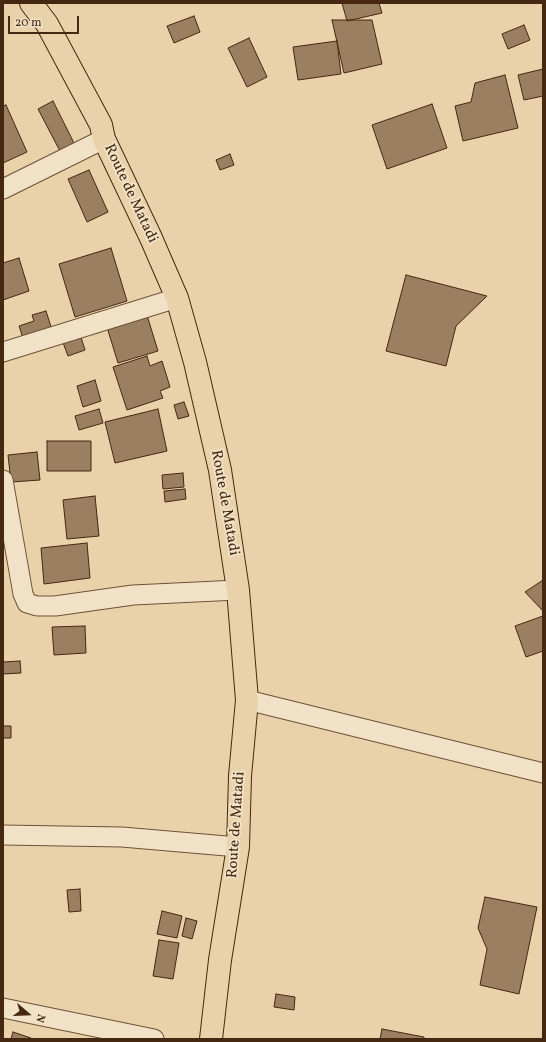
<!DOCTYPE html>
<style>
body{margin:0}
#map{position:relative;width:546px;height:1042px;overflow:hidden;background:#e9d2a9;font-family:Vollkorn,serif}
canvas{display:block}
.frame{position:absolute;inset:0;border:4px solid #452712;pointer-events:none}
.north{position:absolute;left:8px;top:994px;width:40px;height:40px;-webkit-text-stroke:3px #f1e2c7;paint-order:stroke;rotate:109deg;font-size:11px;font-weight:700;line-height:16px;text-align:center;color:#452712}
.north::after{content:'';display:block;margin:auto;width:14px;height:18px;background:#452712;clip-path:polygon(50% 0,100% 100%,50% 72%,0 100%)}
.scale{position:absolute;left:8px;top:16px;width:71px;height:18px;box-sizing:border-box;border:2px solid #452712;border-top:0;padding-left:5px;font-size:12px;line-height:14px;white-space:nowrap;color:#452712;-webkit-text-stroke:3px #f1e2c7;paint-order:stroke}
</style>
<div id="map">
<canvas width="546" height="1042"></canvas>
<div class="frame"></div>
<div class="north">N</div>
<div class="scale">20 m</div>
</div>
<script>
const g = document.querySelector('canvas').getContext('2d');
g.lineJoin = 'round';
function fill(path, color) { g.fillStyle = color; g.fill(path, 'evenodd'); }
const shape = rows => new Path2D(rows.map(r => 'M' + r).join(''));
function trace(path, color, width, dash) { g.strokeStyle = color; g.lineWidth = width; g.lineCap = dash ? 'butt' : 'round'; g.setLineDash(dash || []); g.stroke(path); }
function label(font, color, halo, rows, align = 'center') {
  g.font = font + ' Vollkorn,serif'; g.lineWidth = 3.5; g.setLineDash([]); g.textBaseline = 'middle'; g.strokeStyle = halo; g.fillStyle = color; for (const [text, x, y, turn = 0] of rows) {
    g.save(); g.translate(x, y); g.rotate((+turn || 0) * Math.PI / 180); g.textAlign = isNaN(turn) ? turn : align; if (halo) g.strokeText(text, 0, 0); g.fillText(text, 0, 0); g.restore();
  }
}
const building = shape([
 [342,3,379,3,382,13,347,21,342,3],
 [194,16,200,32,174,43,167,26,194,16],
 [332,20,372,20,382,64,344,73,332,20],
 [524,25,530,40,508,49,502,34,524,25],
 [249,38,267,77,247,87,228,48,249,38],
 [337,41,341,74,298,80,293,47,337,41],
 [543,69,543,96,524,100,518,75,543,69],
 [505,75,518,128,463,141,455,106,471,102,475,83,505,75],
 [53,101,75,145,61,153,38,109,53,101],
 [432,104,447,148,387,169,372,125,432,104],
 [6,105,27,152,3,163,3,106,6,105],
 [230,154,234,165,220,170,216,160,230,154],
 [89,170,108,212,87,222,68,179,89,170],
 [111,248,127,301,75,317,59,264,111,248],
 [19,258,29,291,3,300,3,263,19,258],
 [406,275,487,296,456,326,446,366,386,351,406,275],
 [46,311,53,333,24,341,19,326,34,321,32,315,46,311],
 [146,312,158,351,118,363,106,324,146,312],
 [80,334,85,350,68,356,62,340,80,334],
 [147,356,150,366,162,361,170,387,160,391,163,398,127,410,113,367,147,356],
 [95,380,101,401,83,407,77,386,95,380],
 [184,402,189,416,178,419,174,405,184,402],
 [99,409,103,423,79,430,75,416,99,409],
 [158,409,167,451,115,463,105,422,158,409],
 [47,441,91,441,91,471,47,471,47,441],
 [37,452,40,480,11,482,8,455,37,452],
 [183,473,184,487,163,489,162,475,183,473],
 [185,489,186,499,165,502,164,491,185,489],
 [95,496,99,536,67,539,63,500,95,496],
 [87,543,90,578,44,584,41,548,87,543],
 [543,580,543,611,525,592,543,580],
 [543,616,543,651,526,657,515,626,543,616],
 [85,626,86,653,54,655,52,627,85,626],
 [20,661,21,673,3,674,3,662,20,661],
 [3,726,11,726,11,738,3,738,3,726],
 [80,889,81,911,69,912,67,890,80,889],
 [485,897,537,907,519,994,480,985,487,949,478,928,485,897],
 [162,911,182,916,177,938,157,934,162,911],
 [186,918,197,921,192,939,182,936,186,918],
 [159,940,179,943,173,979,153,976,159,940],
 [276,994,295,997,294,1010,274,1007,276,994],
 [382,1029,424,1037,424,1039,380,1039,382,1029],
 [13,1032,31,1038,31,1039,11,1039,13,1032]
]);
fill(building, '#9a8061');
trace(building, '#452712', 1);
const minor = shape([
 [3,189,104,139],
 [3,352,177,298],
 [3,480,23,594,27,603,37,606,55,606,133,595,238,590],
 [247,700,543,773],
 [3,835,122,837,238,847],
 [3,1008,154,1039]
]);
const trunk = shape([
 [31,3,47,24,101,125,104,139,151,238,177,298,195,362,220,470,238,590,247,700,240,776,238,847,220,960,211,1039]
]);
trace(minor, '#6e5238', 21);
trace(trunk, '#452712', 24);
trace(minor, '#f1e2c7', 19);
trace(trunk, '#e9d2a9', 22);
label('15px', '#452712', '#f1e2c7', [
 ["Route de Matadi",130,194,65],
 ["Route de Matadi",224,503,80],
 ["Route de Matadi",237,825,-86]
]);
</script>
